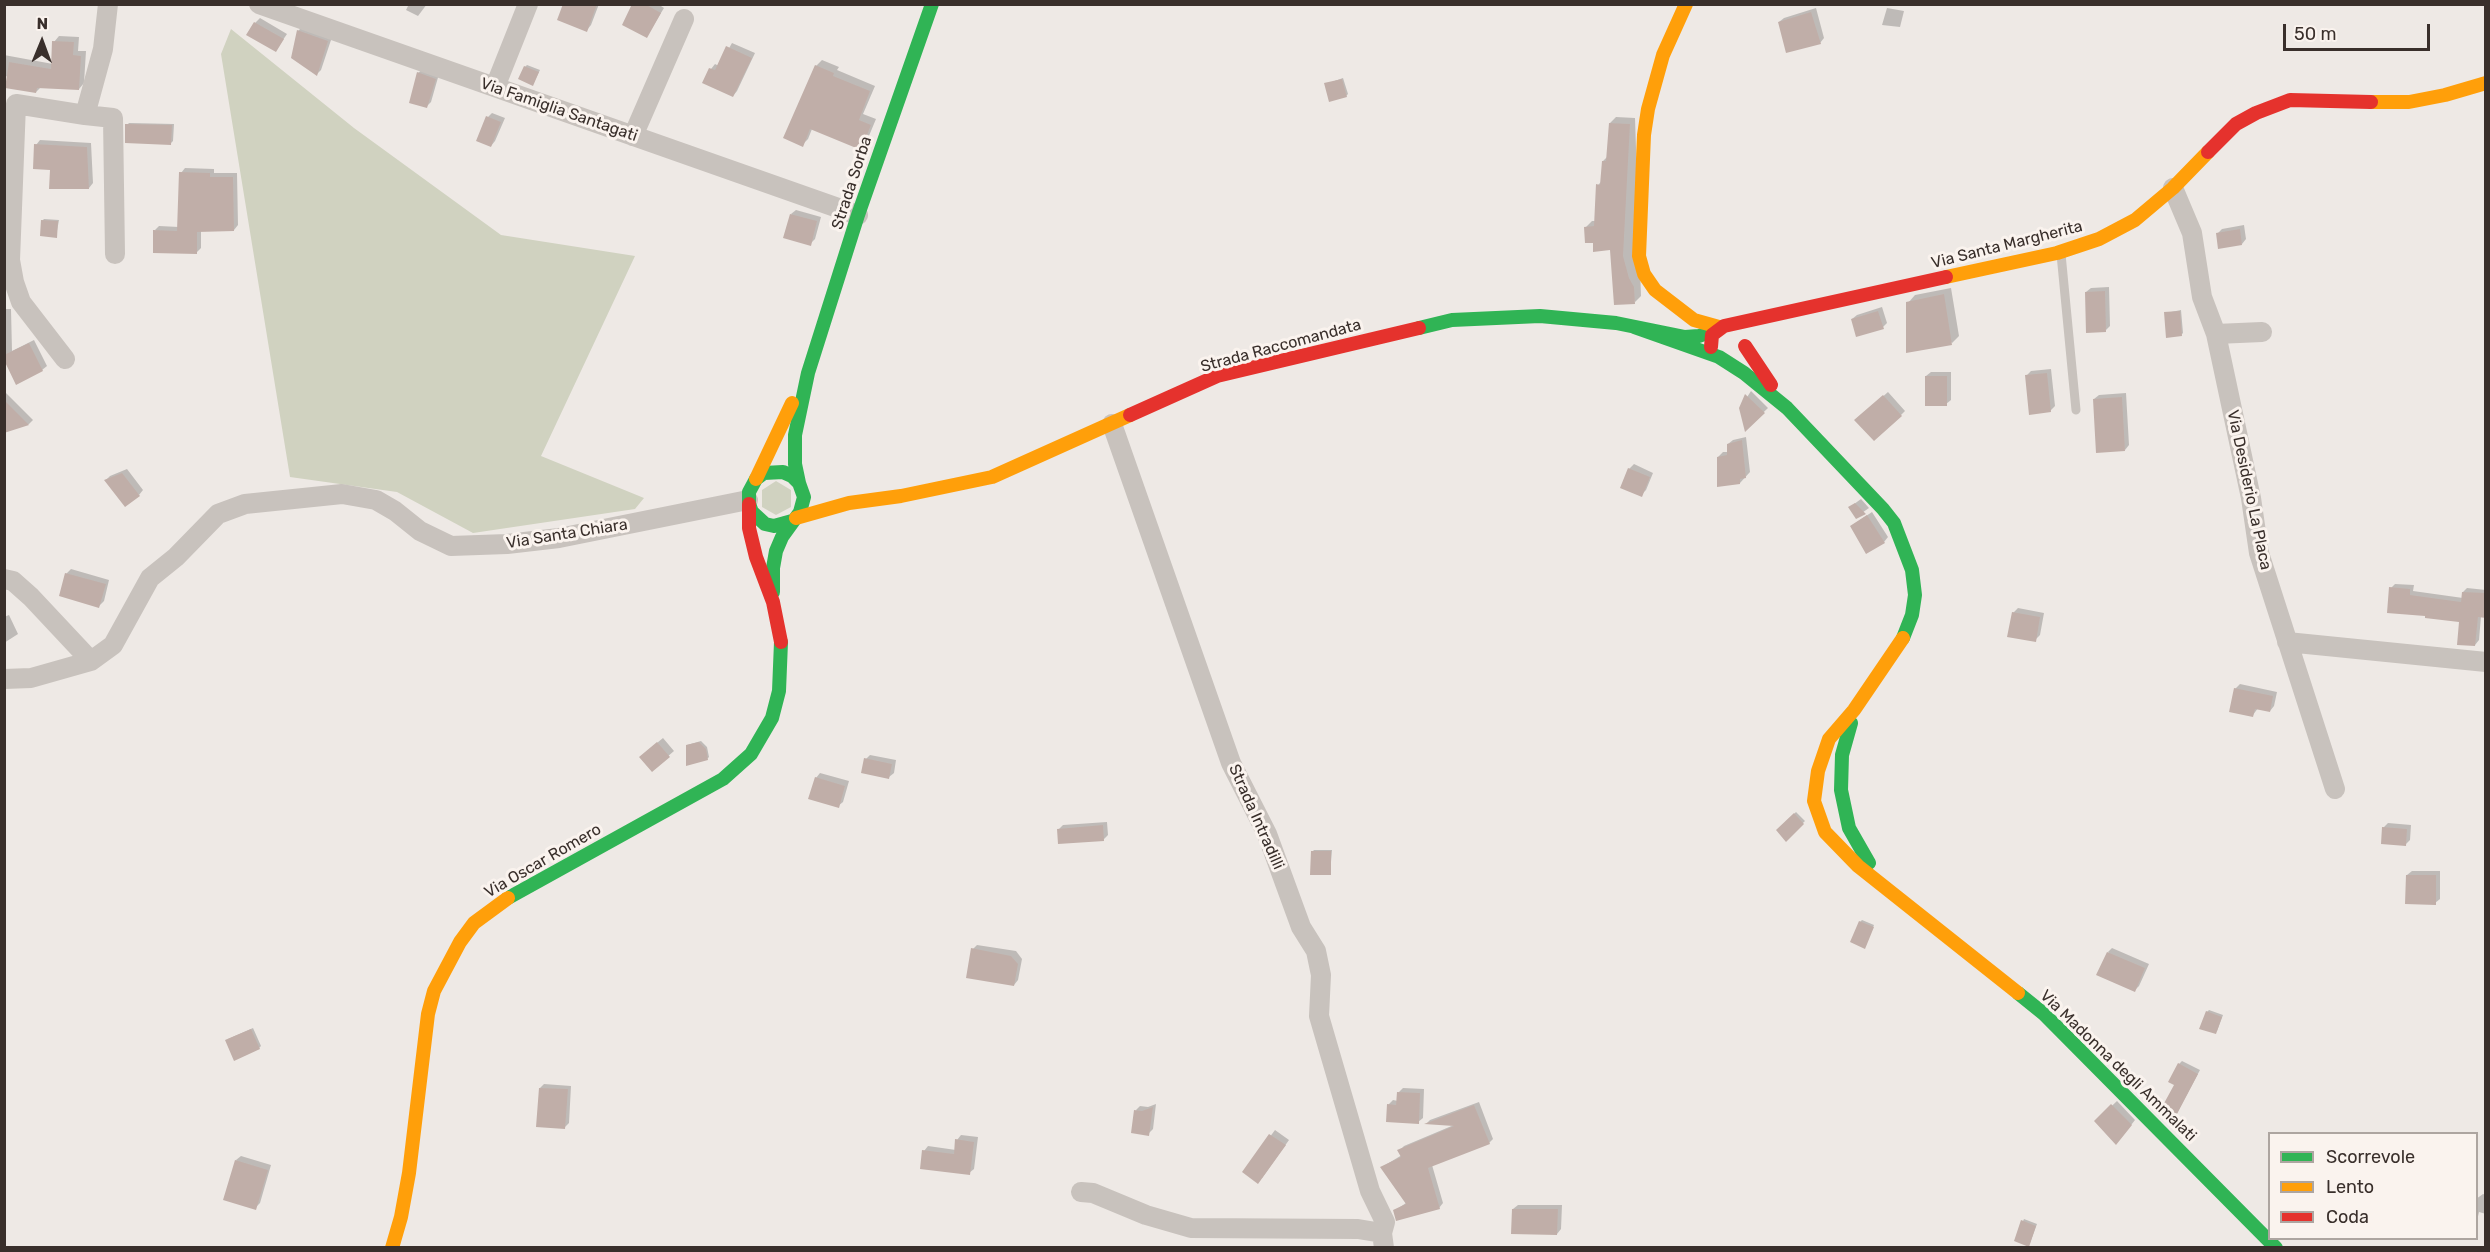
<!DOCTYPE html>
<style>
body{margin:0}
#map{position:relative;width:2490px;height:1252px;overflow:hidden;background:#eee9e5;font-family:Rubik,sans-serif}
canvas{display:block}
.frame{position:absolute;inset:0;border:6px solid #392f2b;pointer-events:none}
.legend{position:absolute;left:2268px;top:1132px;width:210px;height:108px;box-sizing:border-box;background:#faf3ee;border:2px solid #ada5a0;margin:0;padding:8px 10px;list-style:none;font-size:18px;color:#392f2b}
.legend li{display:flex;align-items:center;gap:12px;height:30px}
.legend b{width:30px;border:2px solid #ada5a0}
.north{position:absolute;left:12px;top:12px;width:60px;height:60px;-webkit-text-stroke:4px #faf3ee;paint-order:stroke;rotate:1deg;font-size:16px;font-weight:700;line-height:24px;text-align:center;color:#392f2b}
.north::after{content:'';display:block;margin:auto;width:21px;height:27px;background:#392f2b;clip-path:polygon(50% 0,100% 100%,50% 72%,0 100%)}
.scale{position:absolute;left:2283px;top:24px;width:147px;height:27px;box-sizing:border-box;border:3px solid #392f2b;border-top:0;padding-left:8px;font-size:18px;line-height:21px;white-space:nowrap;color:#392f2b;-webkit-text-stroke:4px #faf3ee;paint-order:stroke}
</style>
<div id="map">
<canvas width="2490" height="1252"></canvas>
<div class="frame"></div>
<ul class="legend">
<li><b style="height:8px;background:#30b455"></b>Scorrevole</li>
<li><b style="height:8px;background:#ff9f0a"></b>Lento</li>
<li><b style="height:8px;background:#e5322d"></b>Coda</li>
</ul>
<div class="north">N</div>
<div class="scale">50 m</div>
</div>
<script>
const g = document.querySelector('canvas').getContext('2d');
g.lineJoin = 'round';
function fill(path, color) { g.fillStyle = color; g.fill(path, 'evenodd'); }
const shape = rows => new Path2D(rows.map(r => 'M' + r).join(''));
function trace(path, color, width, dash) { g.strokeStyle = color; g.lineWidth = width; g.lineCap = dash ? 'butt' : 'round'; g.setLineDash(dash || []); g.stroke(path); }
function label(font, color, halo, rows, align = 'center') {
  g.font = font + ' Rubik,sans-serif'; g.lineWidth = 6; g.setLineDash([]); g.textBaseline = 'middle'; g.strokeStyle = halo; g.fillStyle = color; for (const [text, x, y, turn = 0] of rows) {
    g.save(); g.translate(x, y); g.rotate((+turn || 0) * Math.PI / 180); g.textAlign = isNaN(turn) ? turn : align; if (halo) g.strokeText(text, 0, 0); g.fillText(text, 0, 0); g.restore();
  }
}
fill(shape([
 [231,29,354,128,501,235,635,256,541,456,644,498,635,509,473,533,397,492,290,477,221,54],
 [776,481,791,490,791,507,776,515,762,507,762,490]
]), '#d0d2c0');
fill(shape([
 [409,4,427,4,418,16,406,10],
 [565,4,599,4,591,25,587,30],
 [634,4,658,4,664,8,647,36],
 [1816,8,1824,38,1820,43,1779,22,1784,18],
 [1887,8,1904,11,1900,27,1882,25],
 [260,18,287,34,276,50,255,23],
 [303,26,332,37,321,70,317,74,298,31],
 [59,36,79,37,78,51,86,51,84,83,79,89,41,87,36,92,4,75,4,55,53,64,54,42],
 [732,43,755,53,737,91,733,96,711,69,715,64,719,66],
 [822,60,839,67,837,70,875,86,863,114,876,119,866,143,860,148,812,129,808,139,802,145,816,66],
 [527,65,540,70,533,84,525,67],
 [423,69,439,74,431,102,427,106,418,73],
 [1343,78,1348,94,1346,96,1326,84],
 [492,113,505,118,495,141,491,146,488,117],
 [1616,117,1635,118,1641,296,1635,302,1611,249,1594,241,1586,227,1592,221,1596,221,1598,185,1602,181,1603,161,1608,156,1610,123],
 [129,123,174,124,173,141,171,143,127,125],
 [40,140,91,143,93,183,89,188,36,145],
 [185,168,214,169,214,173,237,173,238,225,234,230,201,231,201,248,196,253,155,230,159,226,179,227,181,173],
 [796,210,821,217,815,239,810,244,791,214],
 [44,219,59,220,56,236,42,221],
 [2244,225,2246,239,2242,244,2217,234,2222,229],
 [2109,287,2110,326,2106,330,2086,292,2091,288],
 [1951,288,1959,336,1952,343,1908,303,1915,295],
 [1882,307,1887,323,1883,327,1852,319,1857,315],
 [4,309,11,309,12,351,34,340,47,366,42,370,4,357],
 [2181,310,2183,333,2181,335,2166,313],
 [2051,369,2055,406,2050,411,2026,376,2031,371],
 [1931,372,1951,372,1951,400,1946,404,1926,376],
 [1751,391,1768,408,1746,429,1740,408],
 [5,392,33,420,29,424,4,431],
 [1888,392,1905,411,1901,415,1861,416],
 [2126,393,2129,445,2125,450,2094,399,2099,395],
 [1746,437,1750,472,1740,483,1718,457,1723,452,1728,452,1728,444,1733,440],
 [1634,464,1653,473,1646,490,1641,495,1629,469],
 [127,469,143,490,139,495,106,480,110,476],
 [1861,499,1869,508,1856,517,1850,507],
 [1872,512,1888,537,1884,542,1851,526],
 [71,569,109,580,104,601,99,606,66,574],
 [2395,584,2414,585,2413,591,2463,598,2463,592,2467,588,2486,590,2486,616,2481,616,2479,640,2475,645,2461,621,2391,588],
 [2018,608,2044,613,2040,635,2035,640,2013,613],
 [9,615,18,634,4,643,4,617],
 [2240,684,2277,692,2274,706,2270,711,2258,708,2253,715,2235,689],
 [663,738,674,751,652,770,646,752],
 [701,741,707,747,709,757,707,759,687,745],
 [870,755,896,760,894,773,889,777,866,759],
 [820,773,849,781,843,802,838,806,816,778],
 [1796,812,1805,821,1786,839,1778,830],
 [1107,822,1108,835,1103,840,1059,829,1063,825],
 [2388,823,2411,825,2410,840,2406,844,2383,828],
 [1314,850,1332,850,1330,874,1312,852],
 [2412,871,2440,871,2440,899,2435,903,2407,875],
 [1862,920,1874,925,1866,945,1860,922],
 [977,945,1016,951,1022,959,1018,980,1014,985,973,949],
 [2112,948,2149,964,2139,986,2135,990,2108,952],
 [2209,1010,2223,1015,2217,1031,2207,1012],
 [253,1028,261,1046,259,1048,228,1039],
 [2182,1061,2200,1070,2177,1113,2176,1085,2179,1064],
 [544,1084,571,1086,569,1123,565,1127,540,1088],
 [1403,1088,1424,1089,1423,1118,1418,1122,1388,1105,1393,1100,1398,1101,1399,1092],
 [2117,1101,2135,1120,2121,1138,2096,1121],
 [1479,1102,1493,1139,1489,1143,1432,1165,1443,1203,1439,1208,1394,1211,1406,1203,1382,1167,1402,1155,1399,1151,1404,1146,1454,1125,1427,1123,1430,1120],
 [1156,1104,1153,1129,1148,1134,1136,1110,1140,1106,1148,1107],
 [1275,1130,1289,1140,1262,1178,1244,1172],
 [961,1135,978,1137,974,1169,969,1173,924,1151,928,1146,956,1150,957,1140],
 [241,1156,271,1165,260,1203,255,1208,236,1160],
 [2483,1194,2486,1195,2486,1214,2479,1212,2476,1225,2476,1199],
 [1518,1205,1562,1205,1561,1229,1557,1234,1513,1209],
 [2024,1219,2037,1224,2030,1243,2023,1221]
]), '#0003');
fill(shape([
 [563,4,597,4,587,32,557,20],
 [632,4,645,4,661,13,647,38,622,25],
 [1811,12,1821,44,1786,53,1778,22],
 [254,22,284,39,276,52,246,35],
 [297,30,328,41,317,76,291,58],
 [52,41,74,42,73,55,81,56,79,90,37,88,36,93,5,88,9,62,51,69],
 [726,46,752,58,733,97,702,83,709,68,715,70],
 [815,65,834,73,833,76,870,91,859,120,871,125,861,150,810,129,803,147,783,138],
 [524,66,539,72,533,86,518,79],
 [417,72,436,79,427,108,409,103],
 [1342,79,1347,97,1329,102,1324,83],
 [486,116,501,122,491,147,476,141],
 [1609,123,1630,124,1623,256,1629,278,1634,287,1635,304,1614,305,1610,250,1593,252,1593,243,1585,243,1584,227,1594,226,1596,184,1600,185,1602,161,1606,161],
 [125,124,172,125,171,145,125,143],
 [34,144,87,147,89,189,49,189,50,170,33,169],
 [179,172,210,173,210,177,233,177,234,231,197,232,197,254,153,253,153,230,177,231],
 [790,214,817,221,811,246,783,238],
 [41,220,58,221,57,238,40,236],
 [2240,229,2242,245,2218,249,2216,233],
 [2105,291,2106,332,2086,333,2085,292],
 [1944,294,1952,345,1906,353,1906,302],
 [1878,311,1884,329,1856,337,1851,319],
 [2180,311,2182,336,2166,338,2164,312],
 [29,343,43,371,16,385,4,360,4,355],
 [2047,373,2051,412,2029,415,2025,375],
 [1925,376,1947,376,1947,406,1925,406],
 [1745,394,1765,413,1745,432,1739,408],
 [1883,395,1902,416,1874,441,1854,420],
 [2122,397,2125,451,2096,453,2093,399],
 [4,400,29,425,4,433],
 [1742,440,1746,478,1740,479,1740,484,1717,487,1717,457,1727,455,1727,444],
 [1628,468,1650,477,1642,497,1620,488],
 [122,473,140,496,125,507,104,480],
 [1855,503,1866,514,1856,519,1848,507],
 [1867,515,1885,543,1866,554,1850,526],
 [65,573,106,584,99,608,59,596],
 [2389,587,2410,589,2410,595,2461,602,2462,592,2486,593,2486,618,2478,617,2475,646,2457,645,2459,622,2425,618,2425,616,2387,613],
 [2012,612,2040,617,2036,642,2007,637],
 [2234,688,2273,696,2270,712,2255,709,2253,717,2229,712],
 [657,742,670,757,652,772,639,757],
 [699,742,706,749,708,760,686,766,686,745],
 [864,758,892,764,889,779,861,773],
 [815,777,845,786,839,808,808,799],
 [1794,813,1804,824,1786,842,1776,830],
 [1103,825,1104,841,1058,844,1057,829],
 [2382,827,2407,829,2406,846,2381,844],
 [1311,851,1331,851,1331,875,1310,875],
 [2406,875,2436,875,2436,905,2405,904],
 [1859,921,1874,927,1865,949,1850,942],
 [971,948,1011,956,1018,964,1014,986,966,978],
 [2107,952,2145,968,2135,992,2096,975],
 [2206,1011,2222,1017,2216,1034,2199,1029],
 [251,1029,260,1049,234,1061,225,1040],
 [2178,1063,2198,1074,2177,1114,2162,1107,2174,1085,2168,1082],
 [539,1088,568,1089,565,1129,536,1127],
 [1397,1092,1420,1093,1419,1124,1386,1122,1387,1104,1396,1105],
 [2111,1104,2132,1125,2116,1145,2094,1121],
 [1474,1105,1490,1144,1428,1168,1440,1209,1396,1221,1393,1210,1406,1204,1380,1167,1401,1157,1397,1150,1454,1126,1424,1124],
 [1153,1107,1149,1136,1131,1133,1134,1110,1142,1111],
 [1269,1134,1286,1145,1258,1184,1242,1172],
 [955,1139,974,1142,970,1175,920,1169,922,1150,954,1154],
 [235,1160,268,1170,256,1210,223,1200],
 [1512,1209,1558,1209,1557,1235,1511,1234],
 [2021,1220,2036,1226,2029,1247,2014,1241]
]), '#c0aea8');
trace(shape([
 [2061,254,2076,410]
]), '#c8c2bd', 9);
trace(shape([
 [259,4,858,215],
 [495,87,528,4],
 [85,115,113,118,115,254],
 [633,136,684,19],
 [2173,188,2192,233,2202,297,2216,334,2251,498,2259,553,2335,789],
 [2216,334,2262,332],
 [65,359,21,302,14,282,10,260,16,104,85,115,103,49,108,4],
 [1112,424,1231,763,1267,834,1301,927,1316,951,1321,975,1319,1016,1370,1191,1385,1222,1382,1233,1384,1248],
 [4,579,13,581,31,597,91,661],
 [2287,642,2486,662],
 [4,679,31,678,91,661,113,645,150,578,176,557,218,514,245,504,342,494,376,500,395,511,420,531,451,546,507,544,559,538,748,500],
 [1081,1192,1093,1193,1146,1215,1191,1228,1358,1229,1382,1233]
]), '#c8c2bd', 20);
trace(shape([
 [1634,327,1719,357,1744,373,1787,408,1883,509,1894,523,1912,570,1915,595,1912,615,1903,638],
 [1419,328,1452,320,1540,316,1616,323,1685,337,1699,336,1716,330],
 [799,483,795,464,795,435,808,373,858,215,932,4],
 [773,592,773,568,776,551,782,537,800,512,804,497,799,483,792,476,783,472,764,473,756,479,749,492,749,504,752,512,765,524,774,526,792,521],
 [1851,723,1842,755,1841,790,1849,828,1869,863],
 [508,898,723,779,751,754,772,718,779,691,781,642],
 [2018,993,2044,1014,2276,1248]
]), '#30b455', 14);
trace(shape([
 [1686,4,1663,55,1648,109,1644,135,1639,256,1644,274,1655,290,1694,320,1719,327],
 [2371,102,2409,102,2445,95,2486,83],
 [1946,277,2057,253,2099,239,2135,220,2173,188,2208,152],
 [756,479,792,403],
 [796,518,849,503,901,496,992,477,1130,415],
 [1903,638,1854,710,1829,739,1818,771,1814,801,1825,832,1858,866,2018,993],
 [392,1248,401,1217,409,1173,428,1014,434,991,460,942,474,923,508,898]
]), '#ff9f0a', 14);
trace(shape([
 [2208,152,2236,124,2256,113,2290,100,2371,102],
 [1745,346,1771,385],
 [1711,347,1712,335,1724,326,1946,277],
 [1130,415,1217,376,1419,328],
 [749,504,749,528,756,557,773,602,781,642]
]), '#e5322d', 14);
label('16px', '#392f2b', '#faf3ee', [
 ["Via Famiglia Santagati",559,110,19],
 ["Strada Sorba",852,183,-72],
 ["Via Santa Margherita",2007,245,-14],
 ["Strada Raccomandata",1281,346,-15],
 ["Via Desiderio La Placa",2249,490,78],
 ["Via Santa Chiara",567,534,-9],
 ["Strada Intradilli",1256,817,66],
 ["Via Oscar Romero",543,861,-30],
 ["Via Madonna degli Ammalati",2118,1066,44]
]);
</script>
